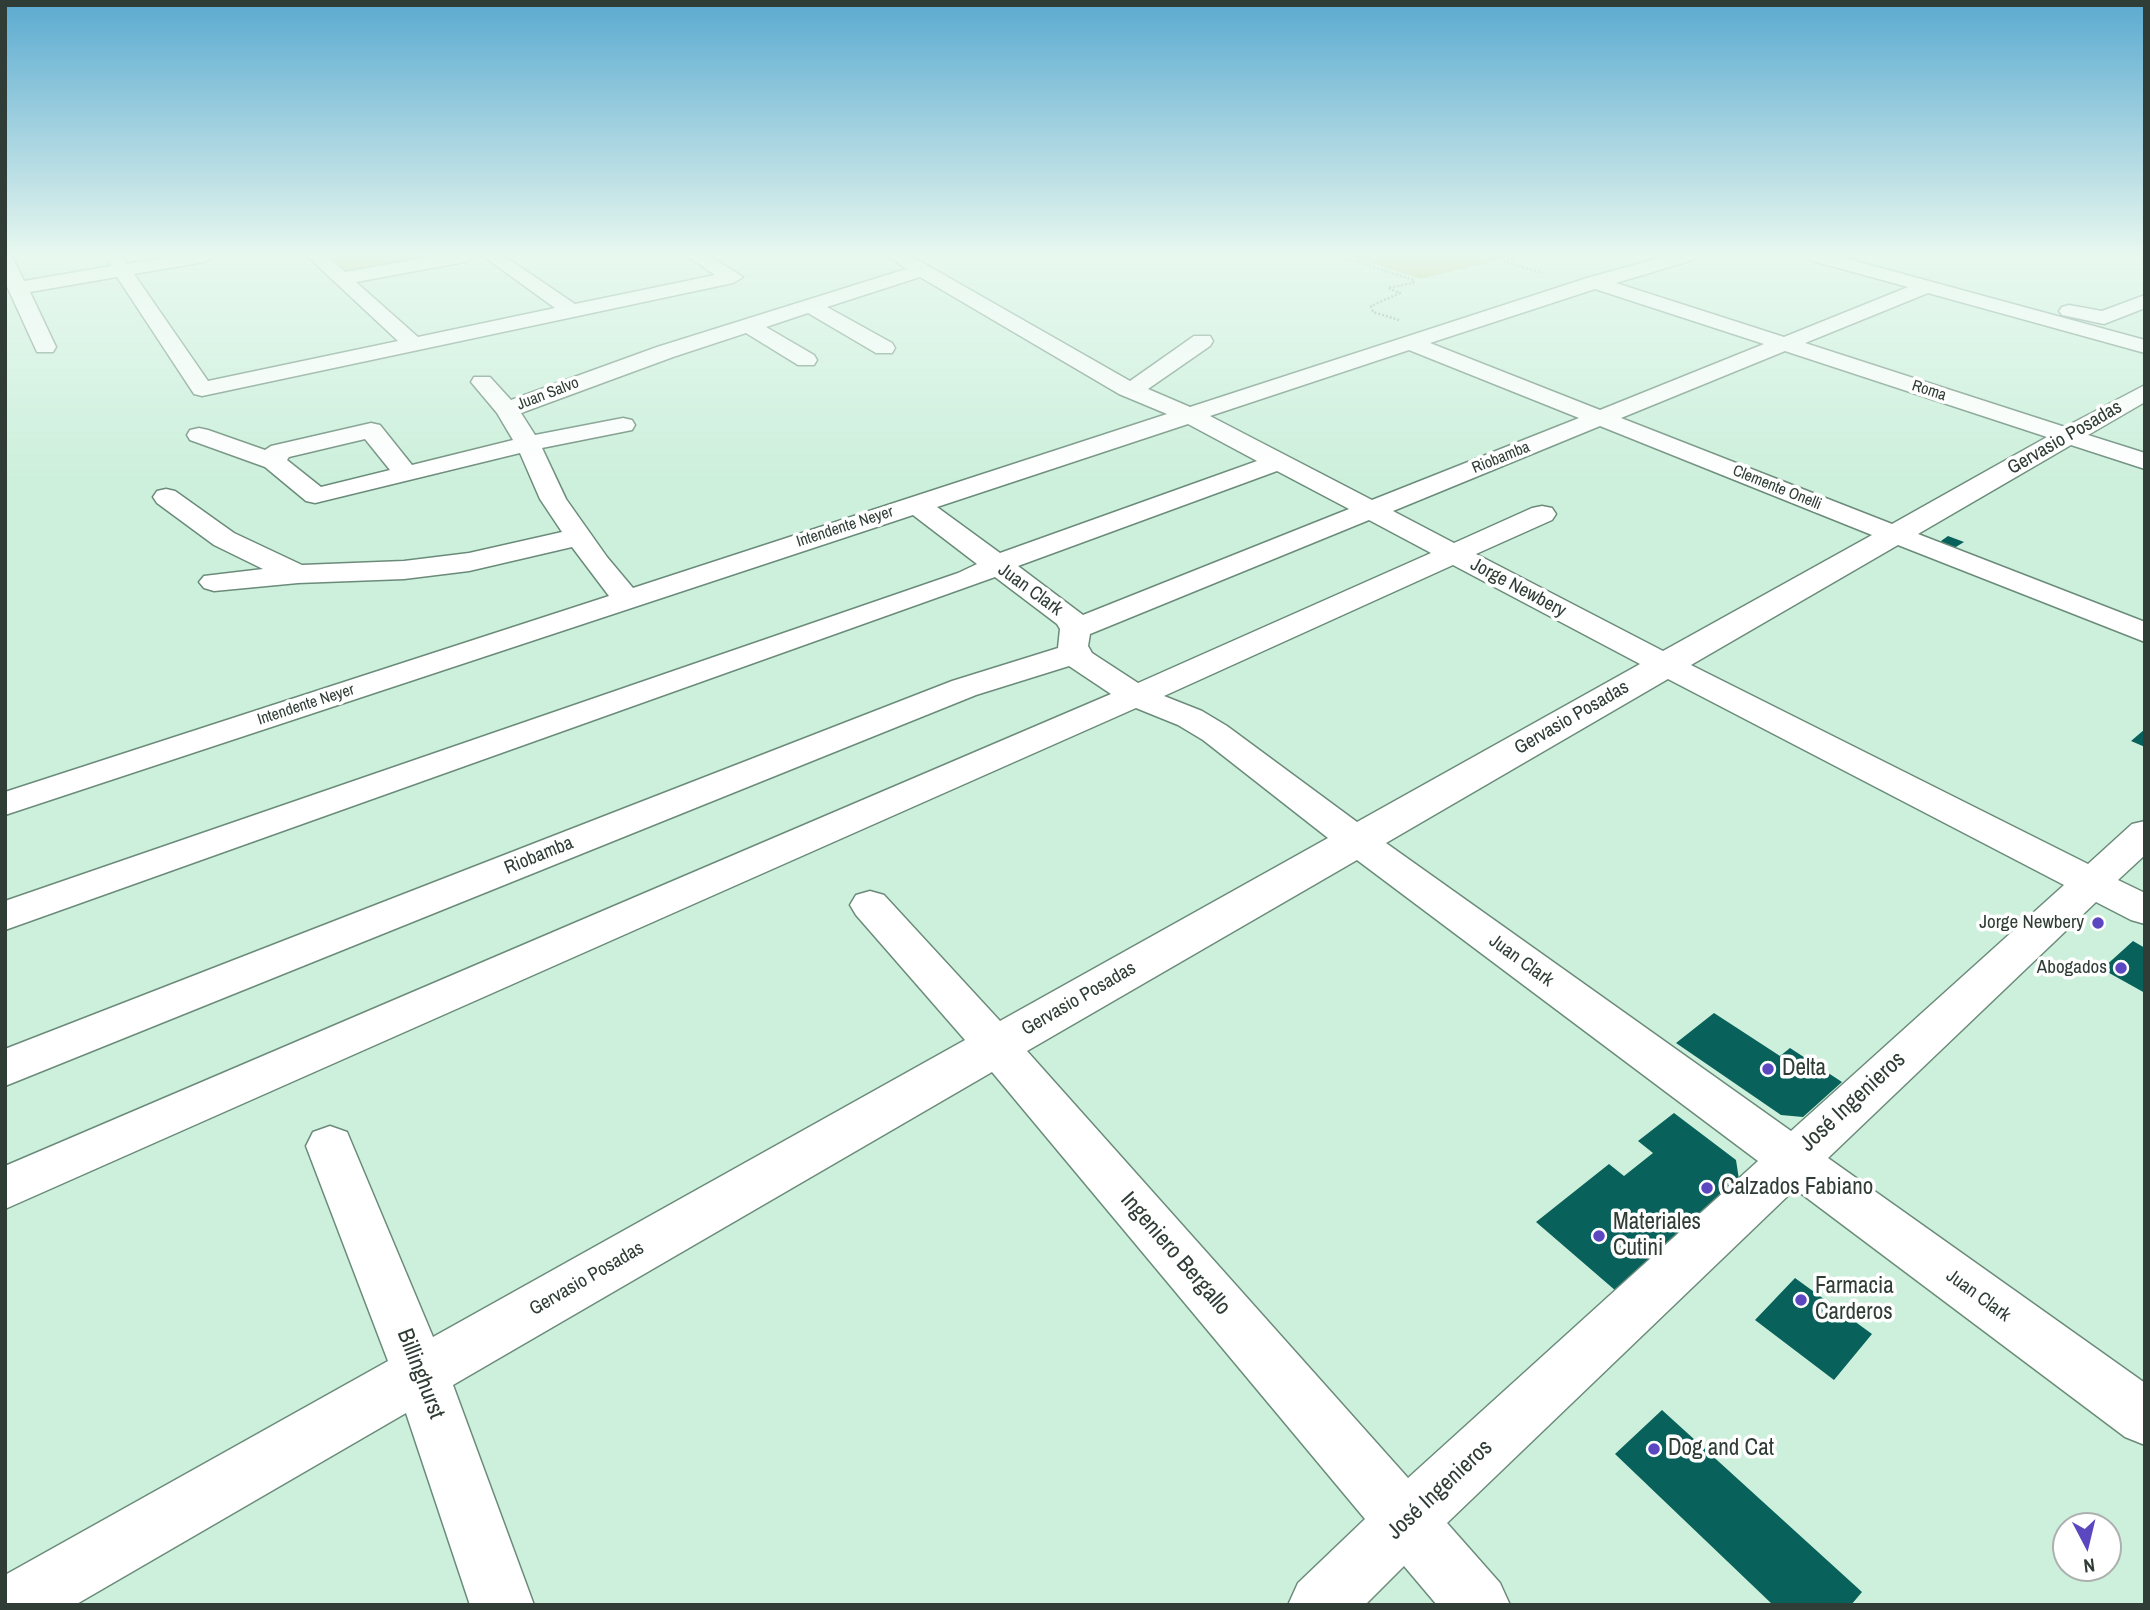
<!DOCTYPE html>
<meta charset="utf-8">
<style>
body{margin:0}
#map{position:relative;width:2150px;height:1610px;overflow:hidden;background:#cdf0dc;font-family:"Archivo Narrow",sans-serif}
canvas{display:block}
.frame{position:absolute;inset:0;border:7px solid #2f3d36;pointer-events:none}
.north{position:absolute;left:2052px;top:1512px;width:70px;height:70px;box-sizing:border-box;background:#fff;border:2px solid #acb1af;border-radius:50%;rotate:173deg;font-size:19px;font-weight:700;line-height:28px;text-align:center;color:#2f3d36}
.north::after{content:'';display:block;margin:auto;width:24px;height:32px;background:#5b47bf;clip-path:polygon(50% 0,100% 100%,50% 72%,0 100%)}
</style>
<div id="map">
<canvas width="2150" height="1610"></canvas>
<div class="frame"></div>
<div class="north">N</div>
</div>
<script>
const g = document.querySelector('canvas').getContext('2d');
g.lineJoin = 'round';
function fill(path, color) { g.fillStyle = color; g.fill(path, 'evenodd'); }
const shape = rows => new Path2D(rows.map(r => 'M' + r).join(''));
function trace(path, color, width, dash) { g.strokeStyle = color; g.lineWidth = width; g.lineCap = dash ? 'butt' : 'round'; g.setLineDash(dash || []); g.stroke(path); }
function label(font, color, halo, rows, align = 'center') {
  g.font = font + ' "Archivo Narrow",sans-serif'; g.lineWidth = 7; g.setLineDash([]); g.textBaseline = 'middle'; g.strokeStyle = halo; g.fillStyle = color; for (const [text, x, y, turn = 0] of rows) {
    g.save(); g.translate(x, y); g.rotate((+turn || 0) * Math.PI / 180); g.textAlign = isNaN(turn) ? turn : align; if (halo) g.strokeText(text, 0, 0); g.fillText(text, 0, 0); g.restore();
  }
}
fill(shape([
 [330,256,477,256,354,279],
 [1349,256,1502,256,1506,258,1421,279]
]), '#babd58');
fill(shape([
 [1948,536,1964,542,1951,550,1943,546,1941,541],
 [2145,729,2145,747,2131,741],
 [2133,941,2145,948,2145,993,2102,969],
 [1714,1013,1780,1056,1790,1048,1842,1082,1803,1117,1781,1115,1676,1043],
 [1674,1113,1736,1160,1740,1186,1616,1291,1536,1222,1609,1164,1624,1176,1653,1153,1638,1141],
 [1795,1278,1872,1334,1834,1380,1755,1320],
 [1662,1410,1862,1592,1851,1605,1773,1605,1615,1454]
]), '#08615a');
const minor = shape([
 [5,256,12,256,24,281,111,266,108,262,117,256,124,258,127,264,172,256,214,256,205,262,134,274,208,381,398,341,307,256,327,256,345,272,435,256,474,256,465,262,356,282,418,337,555,308,483,256,504,256,575,304,715,275,687,256,710,256,743,277,733,283,202,396,194,394,117,277,30,292,56,347,53,352,37,352,5,282,5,256],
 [889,256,911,256,1130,381,1194,336,1210,336,1213,341,1210,346,1148,389,1190,407,1587,278,1666,256,1695,256,1693,260,1616,283,1784,337,1908,287,1809,260,1807,256,1837,256,2145,340,2145,353,1928,293,1805,343,2065,427,2145,385,2145,402,2088,435,2145,453,2145,469,2071,445,1918,534,2145,622,2145,642,1898,545,1691,665,2088,864,2132,824,2145,821,2145,855,2118,880,2145,893,2145,924,2131,920,2096,902,1828,1158,2145,1383,2145,1445,2125,1437,1795,1189,1447,1523,1500,1583,1510,1605,1437,1605,1404,1566,1365,1605,1288,1605,1298,1583,1365,1519,992,1072,453,1385,534,1605,470,1605,406,1413,75,1605,5,1605,5,1575,388,1361,306,1146,313,1132,330,1126,347,1132,433,1337,965,1040,856,915,850,905,856,895,870,891,884,895,1000,1021,1328,838,1203,740,1178,725,1136,708,5,1209,5,1166,1111,694,1069,666,976,695,5,1086,5,1049,952,681,1058,648,1060,629,1057,624,995,577,5,930,5,901,958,573,977,564,913,515,5,815,5,792,609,596,572,547,469,571,404,579,298,583,214,591,204,588,199,582,204,576,263,569,214,545,157,503,153,497,157,491,166,489,175,491,234,533,302,565,404,561,469,553,562,532,540,499,520,453,315,503,306,501,265,467,190,440,187,435,190,430,199,428,208,430,265,450,271,446,371,423,380,425,412,465,513,440,497,413,471,382,474,377,490,377,511,400,657,347,906,269,889,256],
 [920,277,1119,394,1167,414,633,588,607,557,566,499,542,448,632,430,635,425,632,420,623,418,535,435,521,413,673,357,746,333,798,365,814,365,817,360,814,355,766,327,808,313,876,353,892,353,895,348,892,343,827,307,920,277],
 [1595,289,1764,344,1600,410,1430,343,1595,289],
 [1409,350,1579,418,1372,500,1210,416,1409,350],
 [1785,351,2047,437,1892,524,1621,418,1785,351],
 [1188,424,1257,461,1000,553,937,507,1188,424],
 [1600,426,1872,535,1663,651,1476,554,1552,520,1556,514,1552,508,1542,506,1532,508,1454,543,1393,511,1600,426],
 [365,439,390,470,321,487,287,460,289,457,365,439],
 [1277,471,1349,509,1083,615,1018,566,1277,471],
 [1369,520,1431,553,1138,683,1092,653,1088,646,1090,634,1369,520],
 [1453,565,1640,664,1357,822,1227,726,1202,711,1164,696,1453,565],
 [1668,679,2064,885,1791,1131,1386,843,1668,679],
 [1357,860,1758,1161,1408,1478,1027,1051,1357,860],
 [2145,295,2145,308,2104,324,2062,315,2059,311,2062,307,2069,305,2102,311,2145,295]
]);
trace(minor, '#6b8b7a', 3);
trace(shape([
 [1339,256,1414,280,1413,283,1388,288,1400,293,1371,306,1373,312,1399,320],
 [1508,256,1514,258,1502,261,1542,273]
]), '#839c8e', 2.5, [2, 2]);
fill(minor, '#fff');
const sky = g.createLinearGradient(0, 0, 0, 481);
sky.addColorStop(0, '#5aaad0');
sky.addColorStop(0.53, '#e8f8ef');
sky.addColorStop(1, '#e8f8ef00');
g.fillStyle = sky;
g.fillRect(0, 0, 2150, 481);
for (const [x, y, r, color] of [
 [2098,923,7,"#5b47bf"],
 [2121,968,7,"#5b47bf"],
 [1768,1069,7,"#5b47bf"],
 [1707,1188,7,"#5b47bf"],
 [1599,1236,7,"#5b47bf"],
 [1801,1300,7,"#5b47bf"],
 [1654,1449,7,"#5b47bf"]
]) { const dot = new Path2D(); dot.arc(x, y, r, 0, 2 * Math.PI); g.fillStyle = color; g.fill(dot); trace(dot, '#fff', 2.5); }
label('16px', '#2f3d36', '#fff', [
 ["Roma",1929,391,18],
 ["Juan Salvo",548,394,-21],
 ["Riobamba",1501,458,-22],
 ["Clemente Onelli",1777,488,22],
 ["Intendente Neyer",845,527,-18],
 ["Intendente Neyer",306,705,-18]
]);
label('19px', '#2f3d36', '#fff', [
 ["Gervasio Posadas",2065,438,-30],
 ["Jorge Newbery",1518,588,28],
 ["Juan Clark",1030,590,36],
 ["Gervasio Posadas",1572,718,-30],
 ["Riobamba",539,856,-22],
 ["Juan Clark",1521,961,36],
 ["Gervasio Posadas",1079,999,-30],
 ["Gervasio Posadas",587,1279,-30],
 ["Juan Clark",1978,1296,36]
]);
label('19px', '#2f3d36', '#fff', [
 ["Jorge Newbery",2084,923],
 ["Abogados",2107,968]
], 'right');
label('23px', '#2f3d36', '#fff', [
 ["Delta",1782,1069],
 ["Calzados Fabiano",1721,1188],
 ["Materiales",1613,1223],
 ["Cutini",1613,1249],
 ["Farmacia",1815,1287],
 ["Carderos",1815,1313],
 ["Dog and Cat",1668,1449]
], 'left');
label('23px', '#2f3d36', '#fff', [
 ["José Ingenieros",1853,1102,-43],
 ["Ingeniero Bergallo",1175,1254,49],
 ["Billinghurst",420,1374,69],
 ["José Ingenieros",1440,1490,-43]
]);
</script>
